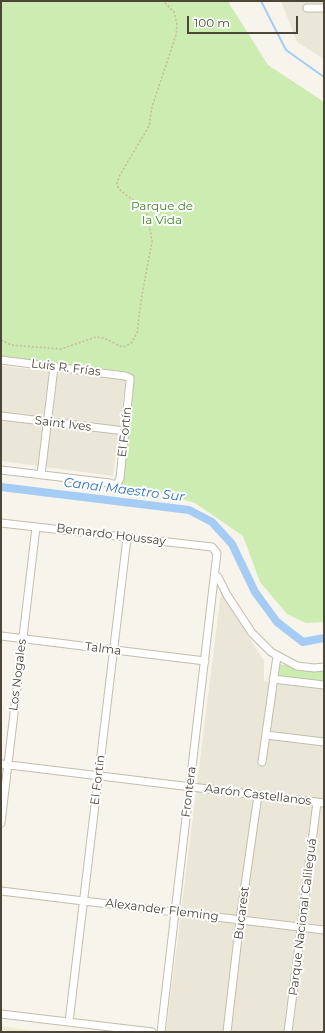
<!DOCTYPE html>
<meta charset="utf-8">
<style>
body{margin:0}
#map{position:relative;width:325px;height:1033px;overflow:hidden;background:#f6f4eb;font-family:Montserrat,sans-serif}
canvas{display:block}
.frame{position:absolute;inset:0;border:2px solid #4b4638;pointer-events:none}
.scale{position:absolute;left:187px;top:16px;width:111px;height:18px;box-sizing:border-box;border:2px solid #4b4638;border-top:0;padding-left:5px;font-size:12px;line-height:14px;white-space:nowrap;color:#4b4638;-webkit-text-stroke:3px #fff;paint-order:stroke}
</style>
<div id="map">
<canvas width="325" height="1033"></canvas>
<div class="frame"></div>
<div class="scale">100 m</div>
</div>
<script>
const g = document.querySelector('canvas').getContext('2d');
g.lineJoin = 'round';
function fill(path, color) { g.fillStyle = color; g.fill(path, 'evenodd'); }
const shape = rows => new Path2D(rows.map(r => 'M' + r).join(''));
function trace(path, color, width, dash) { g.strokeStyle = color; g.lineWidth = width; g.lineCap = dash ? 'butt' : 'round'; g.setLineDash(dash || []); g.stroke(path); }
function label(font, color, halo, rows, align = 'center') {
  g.font = font + ' Montserrat,sans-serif'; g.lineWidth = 4; g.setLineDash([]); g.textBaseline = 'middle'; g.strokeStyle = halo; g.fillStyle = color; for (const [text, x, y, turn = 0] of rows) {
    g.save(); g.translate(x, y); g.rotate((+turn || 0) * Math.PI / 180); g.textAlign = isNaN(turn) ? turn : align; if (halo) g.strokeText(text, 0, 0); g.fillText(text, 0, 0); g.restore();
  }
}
fill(shape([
 [281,1,324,1,324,59,297,42],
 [1,366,126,379,113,476,1,461],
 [221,592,264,661,264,681,324,688,324,1032,166,1032]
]), '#eae7d9');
fill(shape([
 [1,1026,40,1032,1,1032]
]), '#f0ebd4');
fill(shape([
 [1,1,229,1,230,5,268,65,324,102,324,622,306,623,287,614,260,582,243,536,195,503,151,490,116,486,129,378,1,360],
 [279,664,315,670,324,669,324,682,278,677]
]), '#ccecb2');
trace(shape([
 [261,1,286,50,324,77]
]), '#a5ccf5', 2);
trace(shape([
 [1,487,189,510,212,522,232,544,255,592,277,622,303,642,324,638]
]), '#a5ccf5', 8);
const street = shape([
 [307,8,324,8],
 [1,360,125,376,130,378,130,381,120,478,116,486,110,483,1,470],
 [1,416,125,431],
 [41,475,54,367],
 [1,523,212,547,217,553,161,1032],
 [215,575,218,577,227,595,252,633,271,652,297,666,314,668,324,667],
 [1,636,205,661],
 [273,679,324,685],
 [266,735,324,742],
 [262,762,277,656],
 [1,764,324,803],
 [1,823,36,527],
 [1,891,324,930],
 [1,1014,152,1032],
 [69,1022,127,538],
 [227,1032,240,920,258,795],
 [288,1032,317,802]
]);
trace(street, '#c3bdac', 9);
trace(shape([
 [1,340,11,345,61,349,96,337,104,338,122,347,126,346,132,342,137,333,141,301,152,241,148,216,142,207,121,191,118,187,117,183,120,175,149,126,152,107,176,35,177,24,174,12,163,1]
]), '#c5bb9d', 1.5, [2, 2]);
trace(street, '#fff', 7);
label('12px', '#3f8226', '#fff', [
 ["Parque de",162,206],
 ["la Vida",162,220]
]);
label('12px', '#4b4638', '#fff', [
 ["Luis R. Frías",66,368,7],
 ["Saint Ives",63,424,7],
 ["El Fortín",125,432,-84],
 ["Bernardo Houssay",111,535,7],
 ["Talma",103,649,7],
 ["Los Nogales",18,675,-83],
 ["El Fortín",98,780,-83],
 ["Frontera",189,792,-83],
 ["Aarón Castellanos",258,795,7],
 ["Alexander Fleming",162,910,7],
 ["Bucarest",242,913,-83],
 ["Parque Nacional Calileguá",303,917,-83]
]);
label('italic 13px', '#296fbf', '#fff', [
 ["Canal Maestro Sur",124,490,7]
]);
</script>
